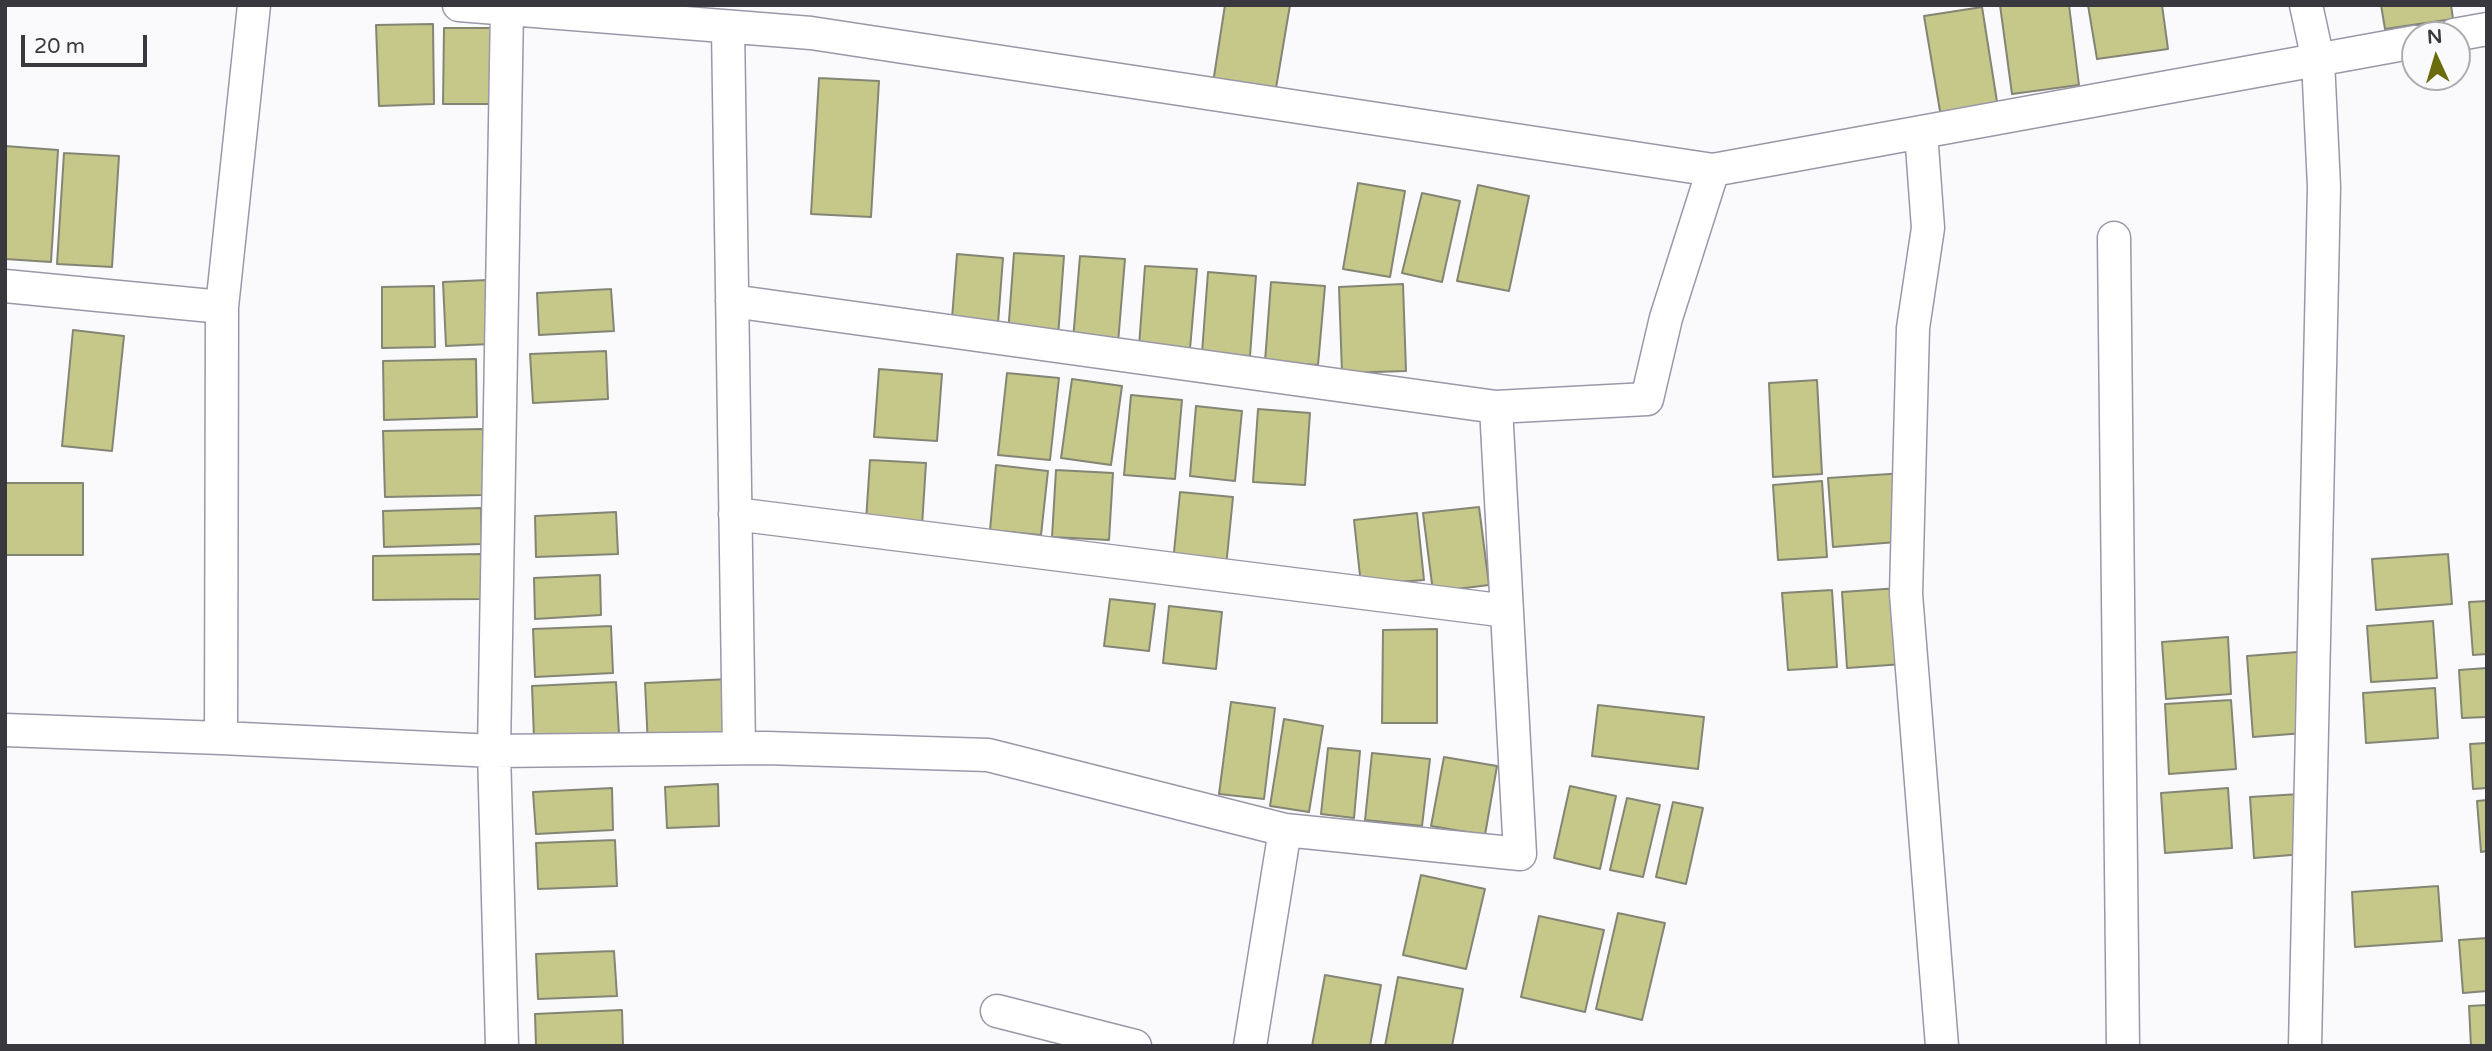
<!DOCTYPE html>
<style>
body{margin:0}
#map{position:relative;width:2492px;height:1051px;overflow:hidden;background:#fafafd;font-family:"Varela Round",sans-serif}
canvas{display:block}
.frame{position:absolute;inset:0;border:7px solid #3a383f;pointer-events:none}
.north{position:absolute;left:2401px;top:21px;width:70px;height:70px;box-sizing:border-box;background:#fafafd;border:2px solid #adacb1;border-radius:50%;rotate:356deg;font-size:19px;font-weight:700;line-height:28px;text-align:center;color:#3a383f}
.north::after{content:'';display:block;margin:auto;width:24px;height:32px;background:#6a6b0b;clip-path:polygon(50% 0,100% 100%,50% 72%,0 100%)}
.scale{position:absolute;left:21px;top:35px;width:126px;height:32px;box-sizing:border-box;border:4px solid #3a383f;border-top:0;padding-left:9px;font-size:21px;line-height:24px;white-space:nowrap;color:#3a383f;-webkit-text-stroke:5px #fafafd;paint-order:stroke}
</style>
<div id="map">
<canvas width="2492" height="1051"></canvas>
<div class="frame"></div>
<div class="north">N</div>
<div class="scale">20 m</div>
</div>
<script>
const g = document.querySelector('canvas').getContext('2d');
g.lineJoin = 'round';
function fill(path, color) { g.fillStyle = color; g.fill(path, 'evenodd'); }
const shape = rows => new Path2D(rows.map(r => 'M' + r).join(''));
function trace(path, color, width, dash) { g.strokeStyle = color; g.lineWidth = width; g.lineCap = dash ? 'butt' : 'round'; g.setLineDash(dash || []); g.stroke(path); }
const building = shape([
 [1225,5,1290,5,1275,94,1213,83,1225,5],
 [2000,5,2069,5,2079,85,2012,94,2000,5],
 [2088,5,2162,5,2168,49,2097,59,2088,5],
 [2381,5,2451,5,2453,19,2385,29,2381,5],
 [1982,7,1998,108,1941,117,1924,16,1982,7],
 [433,24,434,104,379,106,376,25,433,24],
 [444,28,491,28,490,104,443,104,444,28],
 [819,78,879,81,871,217,811,214,819,78],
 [5,146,58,150,51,262,5,259,5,146],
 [64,153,119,156,112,267,57,264,64,153],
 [1358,183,1405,191,1390,277,1343,269,1358,183],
 [1478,185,1529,196,1509,291,1457,281,1478,185],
 [1422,193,1460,201,1442,282,1402,273,1422,193],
 [1014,253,1064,256,1058,337,1008,334,1014,253],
 [957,254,1003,258,998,323,952,319,957,254],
 [1080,256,1125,259,1118,343,1073,340,1080,256],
 [1145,266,1197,269,1190,349,1139,346,1145,266],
 [1208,272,1256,276,1250,356,1202,353,1208,272],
 [487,280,490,344,446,346,443,282,487,280],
 [1271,282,1325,286,1318,365,1265,361,1271,282],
 [1403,284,1406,371,1342,373,1339,287,1403,284],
 [434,286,435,347,382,348,382,287,434,286],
 [611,289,614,331,539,335,537,293,611,289],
 [73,330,124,336,112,451,62,446,73,330],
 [606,351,608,399,533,403,530,354,606,351],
 [476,359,477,417,384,420,383,361,476,359],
 [879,369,942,374,937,441,874,437,879,369],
 [1007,373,1059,378,1050,460,998,455,1007,373],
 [1072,379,1122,386,1111,465,1061,458,1072,379],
 [1817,380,1822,474,1773,477,1769,383,1817,380],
 [1131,395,1182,400,1175,479,1124,475,1131,395],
 [1196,406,1242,411,1235,481,1190,476,1196,406],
 [1258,409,1310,413,1305,485,1253,482,1258,409],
 [483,429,484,495,385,497,383,431,483,429],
 [870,460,926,463,922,526,866,521,870,460],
 [996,465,1048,471,1041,535,990,530,996,465],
 [1056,470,1113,473,1109,540,1052,537,1056,470],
 [1905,473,1910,541,1833,547,1828,478,1905,473],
 [1822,481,1827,557,1778,560,1773,485,1822,481],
 [5,483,83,483,83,555,5,555,5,483],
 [1180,492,1233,497,1226,567,1173,562,1180,492],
 [1479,507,1489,585,1433,592,1423,513,1479,507],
 [481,508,482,544,384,547,383,511,481,508],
 [616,512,618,554,536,557,535,516,616,512],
 [1417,513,1424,580,1361,585,1354,520,1417,513],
 [481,554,481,599,373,600,373,556,481,554],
 [2448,554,2452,604,2376,610,2372,559,2448,554],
 [600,575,601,615,535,619,534,578,600,575],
 [1899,588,1904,664,1847,668,1842,592,1899,588],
 [1832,590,1837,667,1788,670,1782,593,1832,590],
 [1110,599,1155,604,1149,651,1104,646,1110,599],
 [2487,601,2487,654,2473,655,2469,602,2487,601],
 [1169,606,1222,612,1216,669,1163,663,1169,606],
 [2433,621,2437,678,2371,682,2367,626,2433,621],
 [611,626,613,673,535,677,533,629,611,626],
 [1437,629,1437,723,1382,723,1383,630,1437,629],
 [2228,637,2231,694,2166,699,2162,642,2228,637],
 [2298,652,2304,733,2253,737,2247,656,2298,652],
 [2487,668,2487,717,2462,718,2459,670,2487,668],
 [730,679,733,743,648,746,645,683,730,679],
 [616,682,619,734,534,738,532,686,616,682],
 [2435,688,2438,738,2366,743,2363,693,2435,688],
 [2231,700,2236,769,2169,774,2165,704,2231,700],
 [1231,702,1275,708,1264,799,1219,794,1231,702],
 [1598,705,1704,717,1698,769,1592,756,1598,705],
 [1284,719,1323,726,1309,812,1270,806,1284,719],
 [2487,743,2487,788,2473,789,2470,744,2487,743],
 [1328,748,1360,751,1354,818,1321,814,1328,748],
 [1372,753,1430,759,1422,826,1365,820,1372,753],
 [1444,757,1497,766,1485,835,1431,826,1444,757],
 [718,784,719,826,667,828,665,787,718,784],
 [1570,786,1616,796,1600,869,1554,858,1570,786],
 [612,788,613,830,536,834,533,792,612,788],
 [2228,788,2232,848,2165,853,2161,793,2228,788],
 [2300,794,2304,854,2254,858,2250,797,2300,794],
 [1627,798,1660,805,1643,877,1610,870,1627,798],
 [2487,800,2487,851,2481,852,2477,801,2487,800],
 [1673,802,1703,808,1686,884,1656,877,1673,802],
 [615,840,617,886,538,889,536,843,615,840],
 [1421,875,1485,889,1466,969,1403,955,1421,875],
 [2438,886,2442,941,2355,947,2352,892,2438,886],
 [1618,913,1665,923,1642,1020,1596,1009,1618,913],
 [1539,916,1604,930,1585,1012,1521,997,1539,916],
 [2487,938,2487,991,2463,993,2459,940,2487,938],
 [614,951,617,996,538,999,536,954,614,951],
 [1325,975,1381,985,1370,1046,1312,1046,1325,975],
 [1398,977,1463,989,1452,1046,1385,1046,1398,977],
 [2487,1005,2487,1046,2471,1046,2469,1006,2487,1005],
 [622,1010,623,1046,536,1046,535,1014,622,1010]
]);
fill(building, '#c5c889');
trace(building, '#848574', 2);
const minor = shape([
 [459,5,811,33,1713,170],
 [728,27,739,748],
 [2454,35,2487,29],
 [1921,132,1928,228,1913,328,1906,594,1942,1046],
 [2114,238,2123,1046],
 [5,286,222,307,221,738,494,751,507,9],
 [732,301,1496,407,1647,399,1666,318,1713,170,2415,42],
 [222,307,254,5],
 [735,514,1507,611],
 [5,730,221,738],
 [997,1011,1135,1046],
 [502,1046,494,751,766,748,988,755,1285,830],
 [1250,1046,1285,830,1520,854,1496,407],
 [2305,1046,2324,187,2318,60,2306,5]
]);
trace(minor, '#9b97a9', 35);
trace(minor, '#fff', 32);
</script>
